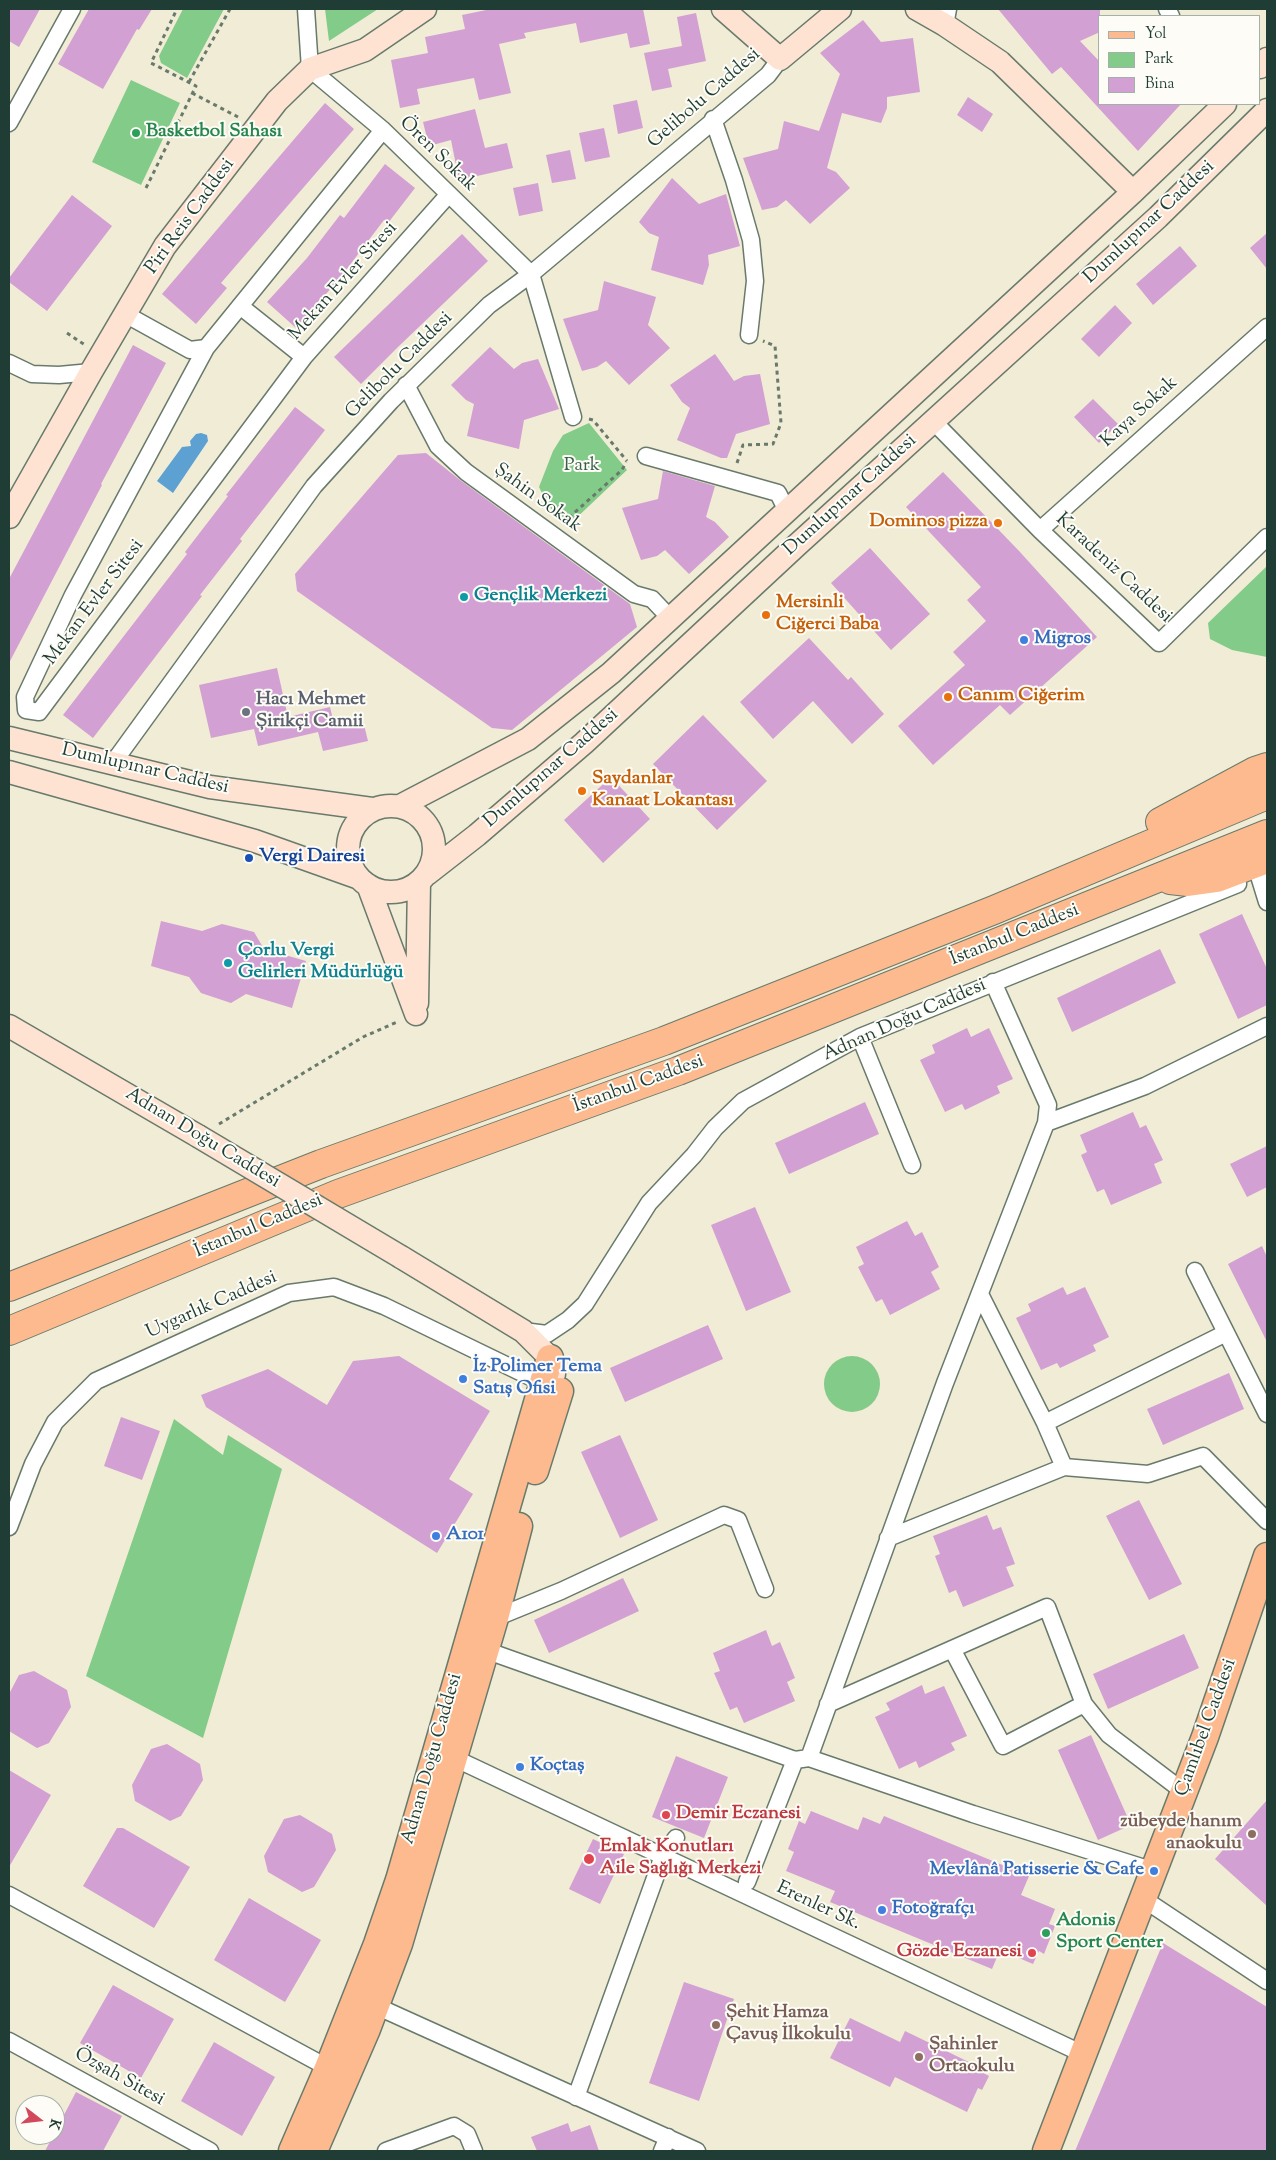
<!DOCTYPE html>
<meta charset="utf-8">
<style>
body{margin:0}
#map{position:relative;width:1276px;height:2160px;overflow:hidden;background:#f1ecd5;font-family:"Sorts Mill Goudy",serif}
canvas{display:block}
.frame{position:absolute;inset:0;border:10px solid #1f3d34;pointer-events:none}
.legend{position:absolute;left:1098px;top:15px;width:162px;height:90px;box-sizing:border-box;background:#fdfcf7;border:1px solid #a4b0a9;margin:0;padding:6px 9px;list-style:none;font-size:15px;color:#1f3d34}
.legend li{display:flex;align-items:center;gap:10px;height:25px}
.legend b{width:25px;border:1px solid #a4b0a9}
.north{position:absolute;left:15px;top:2095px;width:50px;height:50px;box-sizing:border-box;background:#fdfcf7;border:1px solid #a4b0a9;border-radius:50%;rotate:106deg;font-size:14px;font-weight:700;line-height:20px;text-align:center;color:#1f3d34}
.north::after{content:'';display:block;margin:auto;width:18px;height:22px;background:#d1495b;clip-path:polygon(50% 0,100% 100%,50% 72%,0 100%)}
</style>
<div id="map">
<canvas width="1276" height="2160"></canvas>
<div class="frame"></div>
<ul class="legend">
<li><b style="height:6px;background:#fcba8e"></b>Yol</li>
<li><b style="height:14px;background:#82cb88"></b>Park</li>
<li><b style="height:14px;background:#d2a0d2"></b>Bina</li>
</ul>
<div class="north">K</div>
</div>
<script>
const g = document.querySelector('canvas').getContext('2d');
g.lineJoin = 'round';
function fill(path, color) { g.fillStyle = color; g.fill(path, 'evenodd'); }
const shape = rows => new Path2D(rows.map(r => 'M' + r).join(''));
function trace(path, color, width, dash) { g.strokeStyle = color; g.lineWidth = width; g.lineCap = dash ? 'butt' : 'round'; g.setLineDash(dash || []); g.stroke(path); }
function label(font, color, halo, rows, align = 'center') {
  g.font = font + ' "Sorts Mill Goudy",serif'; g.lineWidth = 4; g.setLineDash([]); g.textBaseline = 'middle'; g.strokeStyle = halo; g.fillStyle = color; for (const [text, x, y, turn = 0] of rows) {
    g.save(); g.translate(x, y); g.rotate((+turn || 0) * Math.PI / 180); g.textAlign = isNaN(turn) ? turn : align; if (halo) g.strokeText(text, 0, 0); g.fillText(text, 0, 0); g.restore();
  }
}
fill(shape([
 [183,9,224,9,187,78,161,63,159,56],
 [325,9,378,9,329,41],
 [131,80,180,103,141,185,92,162],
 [589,423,627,470,571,523,549,507,539,487,553,451,563,435],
 [1267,566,1267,657,1232,650,1210,639,1208,623],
 '824 1384a28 28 0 1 1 56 0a28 28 0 1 1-56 0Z',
 [174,1419,223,1455,228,1435,282,1469,203,1738,86,1676]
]), '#82cb88');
fill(shape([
 [201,433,207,435,208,441,173,493,157,481,182,447,191,446,190,441,196,434]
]), '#5ca1d1');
fill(shape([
 [9,9,40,9,19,47,9,41],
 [89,9,152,9,139,30,137,29,103,89,58,64],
 [491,9,643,9,650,44,630,48,627,33,580,43,576,23,524,33,526,38,499,44,511,93,479,100,474,78,417,89,420,104,400,108,391,60,428,53,425,37,465,29,462,15],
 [998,9,1100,9,1100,32,1080,41,1100,62,1100,104,1181,104,1138,151,1061,67,1052,74],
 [696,13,706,61,668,69,672,87,652,91,644,53,682,46,677,17],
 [863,20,881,42,913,38,920,92,887,97,887,108,881,123,842,113,827,168,836,172,850,188,810,224,786,200,777,207,762,210,743,158,778,149,784,121,819,131,840,74,820,53],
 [968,97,993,114,982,132,957,115],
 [637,100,643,128,618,134,613,105],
 [325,103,354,129,221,283,227,288,196,324,162,294],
 [475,109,485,148,507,143,513,168,459,180,451,140,429,146,423,122],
 [604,128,610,157,585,162,579,133],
 [570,150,576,179,552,183,546,155],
 [385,164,415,188,388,223,384,220,340,278,296,328,267,302,307,258,340,215,344,218],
 [672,178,699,204,726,194,740,246,708,255,709,265,703,285,651,270,659,237,649,233,639,222],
 [538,183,543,211,519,216,513,188],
 [72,195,112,226,47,311,9,282,9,278],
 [1267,233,1267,269,1250,248],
 [462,234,488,261,399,346,361,384,334,357],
 [1180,246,1197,266,1153,305,1136,284],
 [604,281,656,297,648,325,670,348,629,385,606,361,597,367,582,371,563,319,598,310],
 [1115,305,1132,323,1099,357,1081,339],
 [133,345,166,363,101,484,102,485,9,663,9,579],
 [490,347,514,369,522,363,538,359,559,409,524,420,519,449,467,436,474,404,466,400,451,385],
 [715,354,734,381,744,376,760,374,770,424,736,434,727,458,721,458,677,440,690,408,682,402,670,385],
 [1093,399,1118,424,1099,443,1074,417],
 [295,407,325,430,240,539,242,541,200,595,202,596,93,738,63,715,187,554,185,552,228,496,226,495],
 [426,453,460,480,630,604,637,627,512,730,492,728,297,591,295,574,398,455],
 [663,471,715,486,706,517,715,522,729,537,689,574,665,550,657,556,641,560,622,508,658,499],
 [943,472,1020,552,1097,637,1010,715,1000,705,933,765,898,726,965,665,953,652,986,621,967,600,981,587,906,507],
 [870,548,930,614,891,650,831,583],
 [809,638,848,680,851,677,884,714,852,744,813,701,773,739,740,702],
 [277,668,288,717,330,707,335,728,363,721,368,741,323,751,318,732,258,746,254,729,211,738,199,685],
 [703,715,767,781,717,830,653,764],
 [611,777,650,819,603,863,564,820],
 [1242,914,1267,969,1267,1005,1238,1019,1199,934],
 [161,921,202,931,222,924,254,932,264,949,306,961,292,1008,246,994,231,1003,201,993,189,977,151,966],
 [1160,949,1176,983,1072,1032,1057,998],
 [967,1028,971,1037,989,1028,1013,1079,997,1086,1000,1093,965,1110,962,1104,945,1112,920,1060,935,1053,932,1045],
 [865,1102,879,1134,789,1174,775,1143],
 [1133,1112,1140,1128,1146,1125,1163,1160,1154,1164,1162,1183,1111,1205,1104,1189,1097,1192,1081,1155,1087,1152,1080,1135],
 [1267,1146,1267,1187,1247,1197,1230,1164],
 [755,1207,791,1292,746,1311,711,1225],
 [907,1221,915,1236,922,1232,939,1267,931,1272,940,1289,890,1315,882,1299,876,1302,858,1267,864,1264,856,1247],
 [1262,1246,1267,1257,1267,1342,1228,1264],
 [1063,1287,1067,1295,1085,1287,1109,1337,1093,1345,1096,1351,1060,1368,1057,1363,1041,1370,1016,1318,1031,1311,1028,1304],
 [708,1325,723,1359,625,1402,610,1368],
 [399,1356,490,1411,449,1479,473,1494,437,1553,206,1407,201,1395,268,1369,327,1405,353,1361],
 [1229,1373,1244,1409,1163,1445,1147,1409],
 [121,1417,160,1431,142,1480,104,1466],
 [620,1435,658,1520,620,1538,581,1452],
 [1139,1500,1182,1584,1149,1600,1106,1516],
 [987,1515,993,1530,1001,1527,1015,1564,1006,1567,1014,1586,963,1607,956,1590,949,1593,935,1556,940,1554,933,1536],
 [623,1578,639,1611,549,1653,534,1620],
 [766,1630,772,1646,780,1642,795,1678,787,1682,795,1701,744,1723,737,1707,730,1710,714,1673,720,1671,713,1653],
 [1184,1634,1199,1668,1108,1709,1093,1674],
 [34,1671,67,1690,71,1707,49,1743,37,1748,9,1731,9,1694,19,1675],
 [922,1685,925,1694,944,1686,967,1736,951,1743,955,1750,919,1768,916,1761,899,1769,875,1717,890,1710,886,1703],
 [1091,1735,1131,1825,1098,1840,1058,1750],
 [167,1744,200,1764,203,1780,181,1816,170,1821,135,1801,132,1785,151,1749],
 [676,1756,728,1777,704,1838,652,1817],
 [9,1770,51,1795,9,1867],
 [1267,1800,1267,1906,1215,1859],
 [811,1811,858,1830,863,1817,880,1824,884,1816,1029,1876,1021,1895,1055,1909,1049,1924,1055,1926,1044,1954,1039,1951,1033,1964,1000,1950,992,1969,830,1902,835,1891,786,1871,794,1852,788,1849,799,1821,805,1824],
 [300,1815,332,1834,336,1850,314,1887,302,1892,268,1872,264,1856,284,1819],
 [117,1828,123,1828,190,1867,154,1928,83,1886],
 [593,1839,624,1854,600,1904,569,1889],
 [249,1898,321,1940,285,2002,214,1960],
 [1163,1943,1267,2007,1267,2151,1075,2151],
 [684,1982,734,1999,699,2101,649,2083],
 [113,1985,174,2019,141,2078,80,2043],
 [850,2018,900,2042,905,2031,975,2065,974,2068,989,2076,982,2090,978,2088,967,2112,895,2077,890,2087,830,2058],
 [214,2042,275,2077,242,2136,181,2101],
 [76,2092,122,2116,103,2151,45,2151],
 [568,2123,571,2132,590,2125,599,2151,537,2151,531,2137]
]), '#d2a0d2');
const street = shape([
 [306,9,310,69,383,130,531,274,573,417],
 [1167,9,1171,16],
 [945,25,948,9],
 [713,119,734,180,751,240,755,281,749,335],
 [9,123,72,9],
 [240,306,304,357],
 [125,314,190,350,206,348,383,130],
 [206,348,73,595,25,697,26,710,39,712,304,357,449,194],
 [9,363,32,374,59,375,91,372],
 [406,385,438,446,466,472,634,594,652,599,670,618],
 [933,421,1040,530,1159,643,1267,537],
 [646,456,778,493,787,511],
 [1040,530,1267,327],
 [113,763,314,486,391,401,489,305,531,274,768,75,780,59],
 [1259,876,1267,902],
 [860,1037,912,1165],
 [1046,1123,1145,1086,1267,1026],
 [1195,1271,1267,1414],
 [980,1294,1045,1423,1064,1467],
 [523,1331,547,1334,568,1320,585,1304,649,1203,694,1155,715,1128,743,1101,860,1037,1238,884],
 [1045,1423,1226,1333],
 [9,1527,33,1464,55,1422,96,1381,289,1293,334,1287,384,1306,549,1386],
 [888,1538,1064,1467,1148,1474,1203,1456,1267,1521],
 [495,1618,561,1591,724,1515,738,1520,765,1589],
 [952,1649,1003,1746,1084,1704],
 [485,1650,795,1760,809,1758,973,1814,1154,1871],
 [828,1704,1047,1607,1084,1704,1109,1735,1184,1792],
 [454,1758,1083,2054],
 [809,1758,945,1383,1046,1123,1048,1105,993,982],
 [747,1882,795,1760],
 [9,1895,334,2071],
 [1142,1898,1267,1981],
 [376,2006,697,2151],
 [9,2041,210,2151],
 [576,2097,663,1856,676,1838],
 [386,2151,454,2126,467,2134,474,2151],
 [662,2151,668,2137]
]);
const secondary = shape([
 [723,9,780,59,840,9],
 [917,9,945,25,1000,62,1133,192],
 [1260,67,1267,59],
 [9,517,91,372,165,246,277,101,310,69,365,50,425,9],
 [9,738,210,787,372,809],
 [9,772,255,841,359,878],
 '348 849a43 43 0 1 1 86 0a43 43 0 1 1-86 0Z',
 [400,806,528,739,611,673,1133,192,1225,104],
 [427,874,477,835,584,743,797,545,1158,217,1267,110],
 [368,885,416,1014],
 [417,1003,419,882],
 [9,1026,198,1136],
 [401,1257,523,1331,550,1358,554,1374]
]);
const primary = shape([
 [535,1471,560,1391],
 [292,2151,328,2068,377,1944,399,1880,550,1358],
 [314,2151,367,2029,399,1944,495,1618,519,1526],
 [1046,2151,1205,1737,1267,1556]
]);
const highway = shape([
 [1160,822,1255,771,1267,767],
 [1170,880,1188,882,1217,878,1267,859],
 [9,1287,321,1164,664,1041,994,910,1267,795],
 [9,1331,338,1194,678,1071,1267,834]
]);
trace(street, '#687a6c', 19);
trace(secondary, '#687a6c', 25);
trace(primary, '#687a6c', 29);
trace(highway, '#687a6c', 30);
trace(shape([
 [189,82,230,9],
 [192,93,238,117],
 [146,188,196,86,151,63,177,9],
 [67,333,85,345],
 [589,419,593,420,627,461],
 [737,463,743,445,773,444,781,423,775,346,763,341],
 [563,523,622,470,626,462],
 [219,1124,363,1037,397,1022]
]), '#687a6c', 3, [4, 4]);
trace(street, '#fff', 16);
trace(secondary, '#fee3d2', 22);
trace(primary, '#fcba8e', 26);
trace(highway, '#fcba8e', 28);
const secondaryBridge = shape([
 [198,1136,401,1257]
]);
trace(secondaryBridge, '#687a6c', 25, []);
trace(secondaryBridge, '#fee3d2', 22);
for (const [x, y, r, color] of [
 [136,133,5,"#2e9e5b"],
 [998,523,5,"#e8710a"],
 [464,597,5,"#0f9aa8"],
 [766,615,5,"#e8710a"],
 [1024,640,5,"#3f7fe0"],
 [948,697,5,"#e8710a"],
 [246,712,5,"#6b7280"],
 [582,791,5,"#e8710a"],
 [249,858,5,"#1a4fb4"],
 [228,963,5,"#0f9aa8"],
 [463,1379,5,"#3f7fe0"],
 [436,1536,5,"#3f7fe0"],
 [520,1767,5,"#3f7fe0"],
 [666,1815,5,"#e0444e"],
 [1252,1834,5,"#8d6e63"],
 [589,1859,6,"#e0444e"],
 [1154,1871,5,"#3f7fe0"],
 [882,1910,5,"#3f7fe0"],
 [1046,1933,5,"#2e9e5b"],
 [1032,1953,5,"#e0444e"],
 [716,2025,5,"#8d6e63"],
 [919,2057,5,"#8d6e63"]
]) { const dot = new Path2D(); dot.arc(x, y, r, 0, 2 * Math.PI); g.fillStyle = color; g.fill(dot); trace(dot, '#fdfcf7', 2); }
label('19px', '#1f3d34', '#fdfcf7', [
 ["Gelibolu Caddesi",705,99,-41],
 ["Ören Sokak",437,155,44],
 ["Piri Reis Caddesi",191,217,-54],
 ["Dumlupınar Caddesi",1150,223,-43],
 ["Mekan Evler Sitesi",344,282,-48],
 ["Gelibolu Caddesi",400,366,-45],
 ["Kaya Sokak",1140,413,-42],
 ["Dumlupınar Caddesi",851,496,-42],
 ["Şahin Sokak",537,499,36],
 ["Karadeniz Caddesi",1113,569,43],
 ["Mekan Evler Sitesi",95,603,-53],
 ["Dumlupınar Caddesi",552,769,-41],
 ["Dumlupınar Caddesi",145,770,13],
 ["İstanbul Caddesi",1015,936,-22],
 ["Adnan Doğu Caddesi",905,1021,-24],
 ["İstanbul Caddesi",639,1085,-20],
 ["Adnan Doğu Caddesi",202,1139,31],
 ["İstanbul Caddesi",259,1227,-23],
 ["Uygarlık Caddesi",212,1306,-24],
 ["Çamlıbel Caddesi",1207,1728,-70],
 ["Adnan Doğu Caddesi",433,1759,-74],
 ["Erenler Sk.",818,1907,25],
 ["Özşah Sitesi",119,2078,29]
]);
label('bold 19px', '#27864d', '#fdfcf7', [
 ["Basketbol Sahası",146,133],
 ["Adonis",1056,1922],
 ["Sport Center",1056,1944]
], 'left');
label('19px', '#386049', '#fdfcf7', [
 ["Park",582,467]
]);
label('bold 19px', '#c56008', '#fdfcf7', [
 ["Dominos pizza",988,523,"right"],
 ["Mersinli",776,604],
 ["Ciğerci Baba",776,626],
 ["Canım Ciğerim",958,697],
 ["Saydanlar",592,780],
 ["Kanaat Lokantası",592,802]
], 'left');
label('bold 19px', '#0d838f', '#fdfcf7', [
 ["Gençlik Merkezi",474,597],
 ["Çorlu Vergi",238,952],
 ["Gelirleri Müdürlüğü",238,974]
], 'left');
label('bold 19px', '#366cbe', '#fdfcf7', [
 ["Migros",1034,640],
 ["İz Polimer Tema",473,1368],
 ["Satış Ofisi",473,1390],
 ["A101",446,1536],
 ["Koçtaş",530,1767],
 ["Mevlânâ Patisserie & Cafe",1144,1871,"right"],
 ["Fotoğrafçı",892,1910]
], 'left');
label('bold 19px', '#5b616d', '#fdfcf7', [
 ["Hacı Mehmet",256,701],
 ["Şirikçi Camii",256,723]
], 'left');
label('bold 19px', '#164399', '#fdfcf7', [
 ["Vergi Dairesi",259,858]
], 'left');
label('bold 19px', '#be3a42', '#fdfcf7', [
 ["Demir Eczanesi",676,1815],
 ["Emlak Konutları",600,1848],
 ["Aile Sağlığı Merkezi",600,1870],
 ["Gözde Eczanesi",1022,1953,"right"]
], 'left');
label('bold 19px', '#785e54', '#fdfcf7', [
 ["zübeyde hanım",1242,1823,"right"],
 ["anaokulu",1242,1845,"right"],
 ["Şehit Hamza",726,2014],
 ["Çavuş İlkokulu",726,2036],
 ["Şahinler",929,2046],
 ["Ortaokulu",929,2068]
], 'left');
</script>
